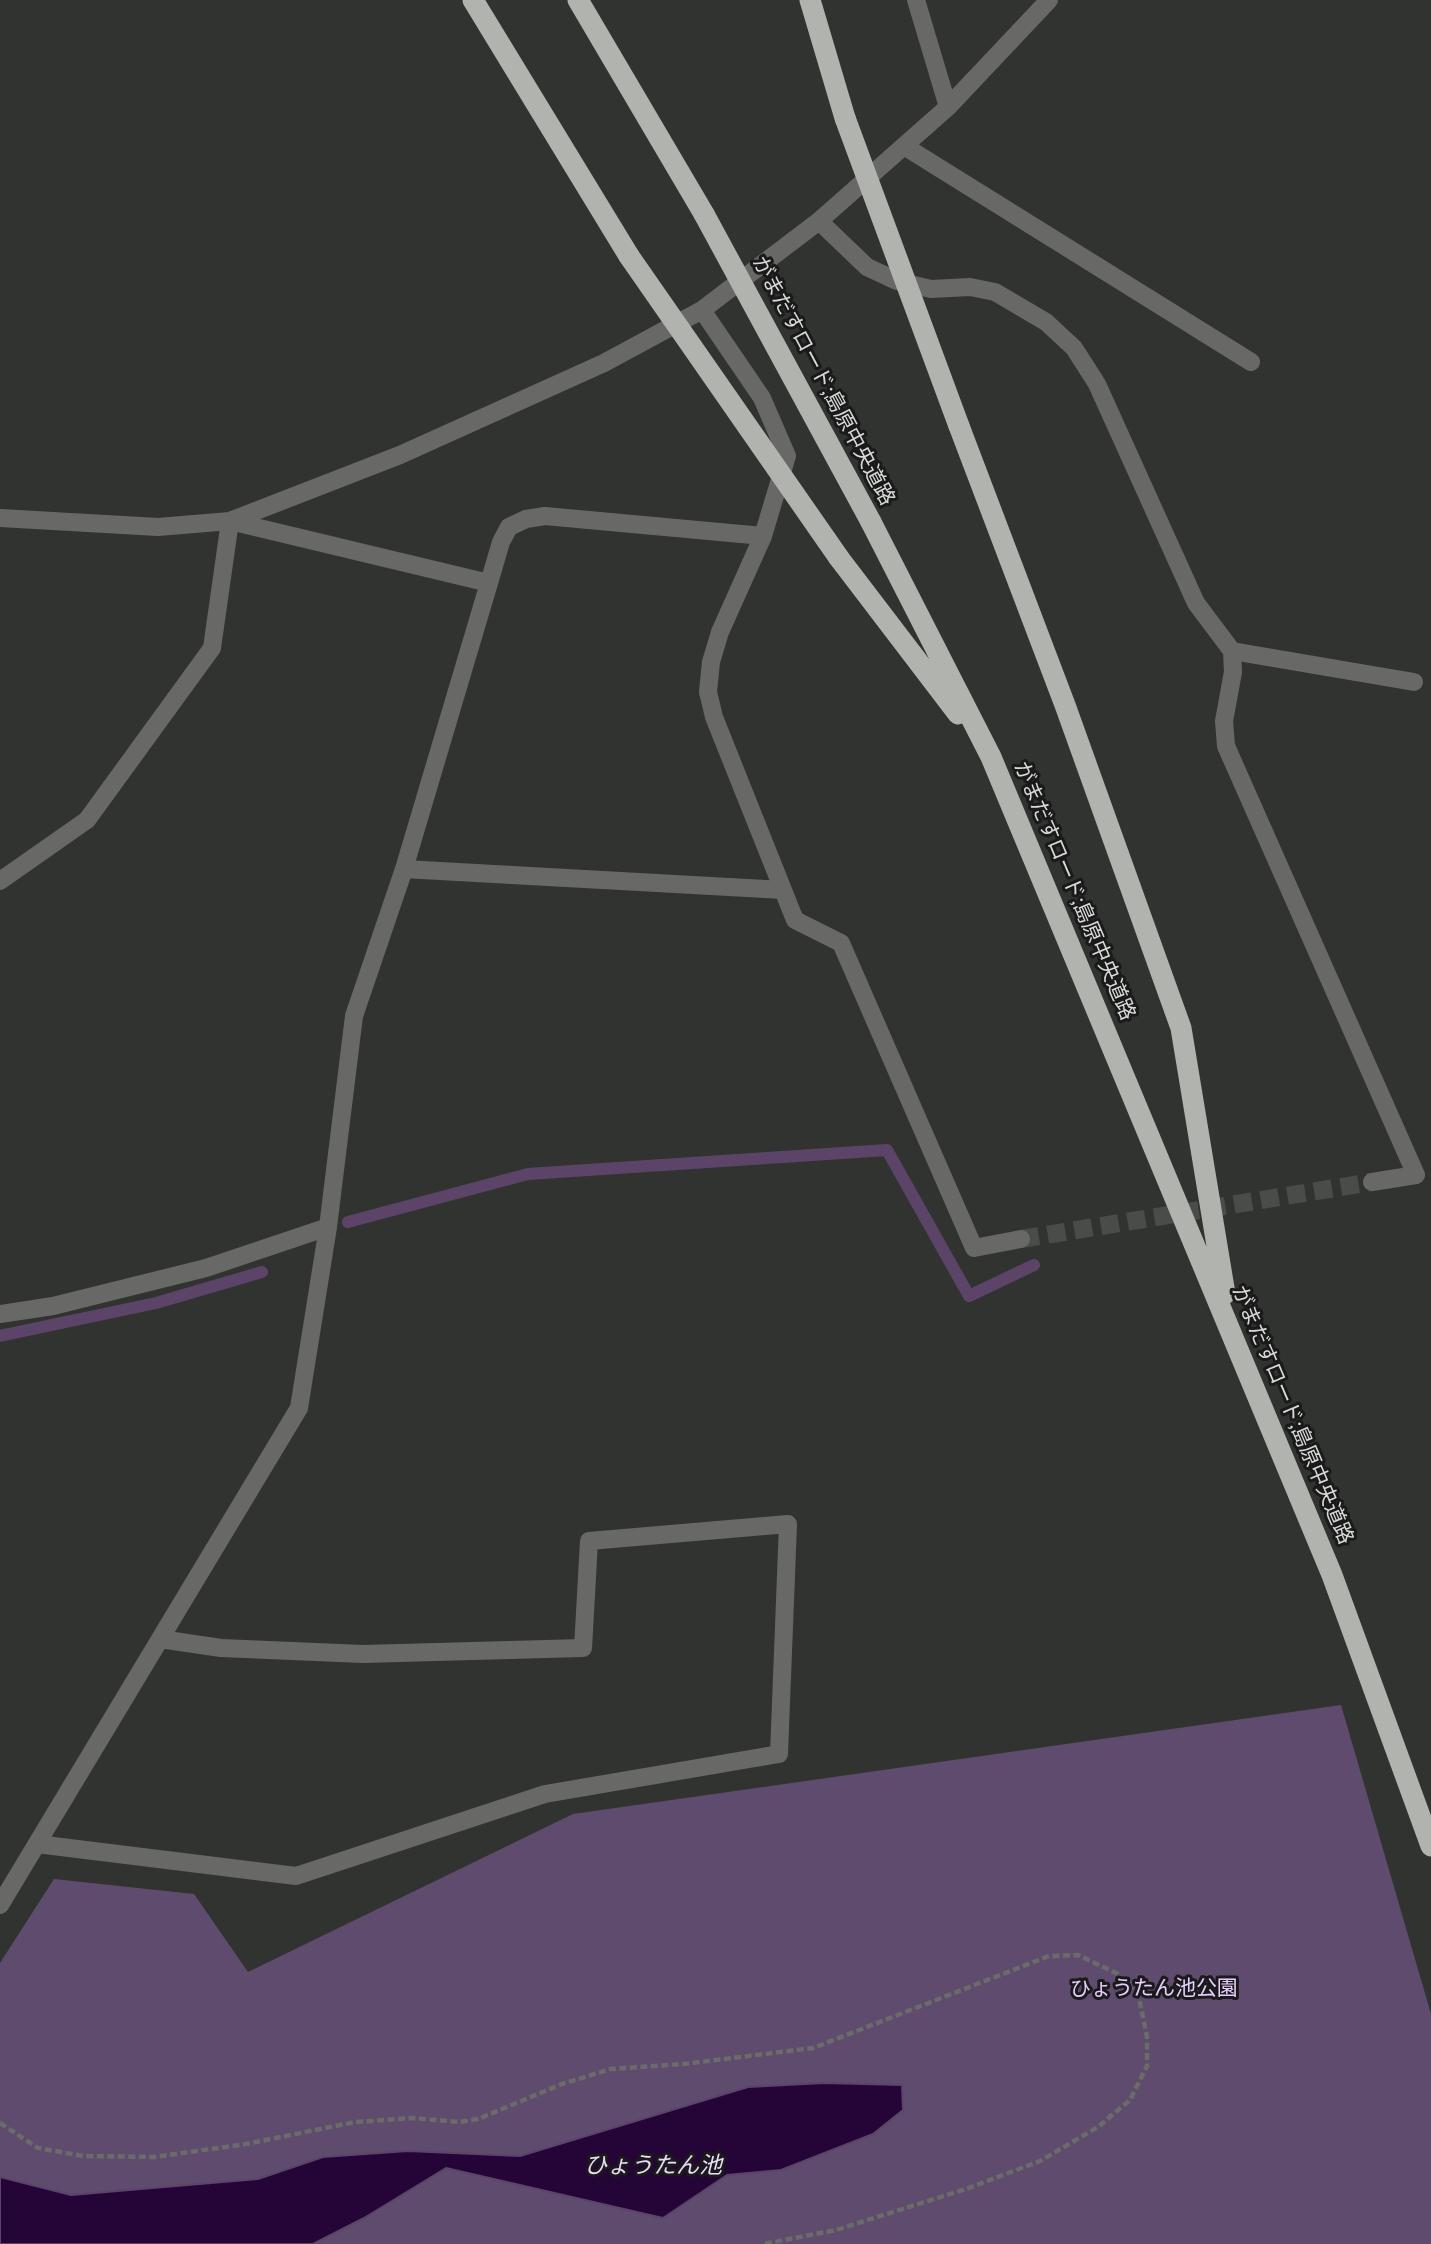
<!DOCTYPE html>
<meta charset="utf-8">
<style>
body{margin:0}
canvas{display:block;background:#313330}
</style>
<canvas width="1431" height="2244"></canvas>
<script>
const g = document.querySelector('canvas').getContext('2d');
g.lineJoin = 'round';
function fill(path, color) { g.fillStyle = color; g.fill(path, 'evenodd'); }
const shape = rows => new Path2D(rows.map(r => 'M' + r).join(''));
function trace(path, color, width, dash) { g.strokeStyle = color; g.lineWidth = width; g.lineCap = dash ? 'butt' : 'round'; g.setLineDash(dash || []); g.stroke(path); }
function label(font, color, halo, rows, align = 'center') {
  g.font = font + ' "PT Sans","Noto Sans JP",sans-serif'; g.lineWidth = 6; g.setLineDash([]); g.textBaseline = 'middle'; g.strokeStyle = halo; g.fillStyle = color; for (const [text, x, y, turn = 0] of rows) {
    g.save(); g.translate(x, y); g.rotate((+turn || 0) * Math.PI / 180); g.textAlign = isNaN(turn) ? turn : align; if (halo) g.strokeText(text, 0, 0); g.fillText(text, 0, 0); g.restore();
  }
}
fill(shape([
 [1341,1705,1431,2014,1431,2244,0,2244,0,1963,54,1879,194,1894,248,1972,573,1814]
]), '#5e4b6d');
const water = shape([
 [824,2083,902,2085,903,2110,873,2134,781,2170,727,2175,663,2218,446,2168,364,2218,313,2244,0,2244,0,2177,71,2195,258,2179,323,2157,408,2151,520,2156,748,2087,824,2083]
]);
fill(water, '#250438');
trace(water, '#5b4468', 2);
trace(shape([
 [348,1222,528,1174,887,1150,969,1296,1034,1265],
 [0,1336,156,1303,262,1272]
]), '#5b4468', 12);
trace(shape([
 [1021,1239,1372,1182]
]), '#4a4c49', 18, [18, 9]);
trace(shape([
 [0,2123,38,2148,83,2156,155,2157,246,2144,355,2122,413,2118,459,2122,478,2119,562,2084,611,2069,684,2064,813,2048,1049,1956,1078,1955,1118,1974,1139,1998,1147,2037,1147,2066,1130,2100,1098,2127,1040,2161,969,2188,836,2230,763,2244]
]), '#6a6c69', 4.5, [7, 3.5]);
trace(shape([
 [916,0,948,107],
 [904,146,1251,362],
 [819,221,867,267,897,281,931,289,970,287,995,292,1046,322,1074,348,1097,384,1196,603,1232,651,1233,672,1224,721,1226,746,1416,1175,1372,1182],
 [702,310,762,398,787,456,763,536,720,632,711,662,708,692,714,717,795,920,841,943,974,1248,1021,1239],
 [0,518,158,527,230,521,400,455,604,363,702,310,819,221,948,107,1049,0],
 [489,583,501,542,509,527,526,519,545,516,763,536],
 [1232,651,1414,682],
 [404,869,783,890],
 [0,881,87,820,212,648,230,521],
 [0,1314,53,1306,206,1268,328,1227,354,1016,404,869,489,583,230,521],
 [37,1844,296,1876,545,1794,779,1754,788,1524,589,1541,583,1648,363,1654,221,1648,160,1639],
 [0,1905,299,1408,328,1227]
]), '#686967', 18);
trace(shape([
 [473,0,629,256],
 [578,0,704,214],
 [810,0,845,118],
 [959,426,1065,705,1181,1028,1225,1294],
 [871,522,991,757,1332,1575,1431,1846],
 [839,558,958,714]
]), '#b1b3af', 21);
trace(shape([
 [845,118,959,426],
 [704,214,871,522],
 [629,256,839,558]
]), '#b1b3af', 21);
label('21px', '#d8dad8', '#191a19', [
 ["がまだすロード;島原中央道路",823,381,62],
 ["がまだすロード;島原中央道路",1074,891,67],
 ["がまだすロード;島原中央道路",1292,1415,67]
]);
label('21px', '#e7ccff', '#191a19', [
 ["ひょうたん池公園",1154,1989]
]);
label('italic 23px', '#ebd8fb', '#191a19', [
 ["ひょうたん池",653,2166]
]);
</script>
